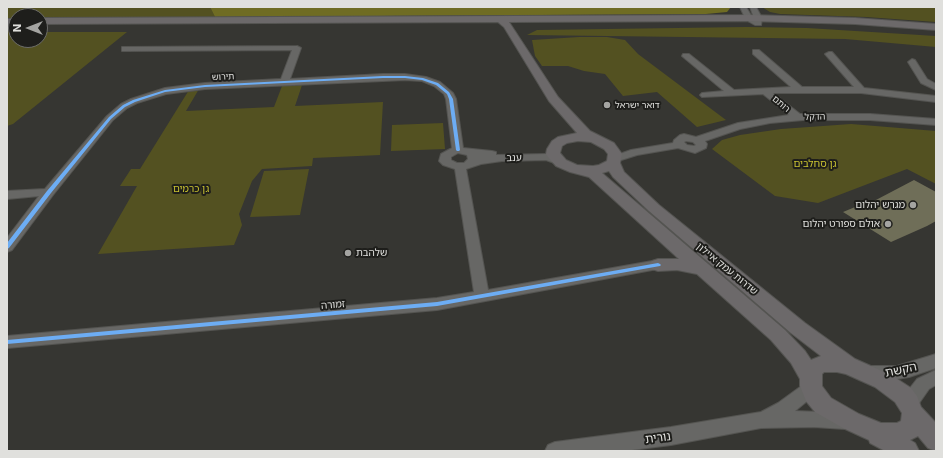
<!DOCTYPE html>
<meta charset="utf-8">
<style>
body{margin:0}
#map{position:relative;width:943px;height:458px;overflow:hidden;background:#363632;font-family:Inter,sans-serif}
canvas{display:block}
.frame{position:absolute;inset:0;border:8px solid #e0e0dd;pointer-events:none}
.north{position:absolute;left:8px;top:8px;width:40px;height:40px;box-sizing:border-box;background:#1e1e1b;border:1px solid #6c6c69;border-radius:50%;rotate:270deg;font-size:11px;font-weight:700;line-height:16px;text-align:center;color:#e0e0dd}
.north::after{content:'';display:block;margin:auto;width:14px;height:18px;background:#a4a4a1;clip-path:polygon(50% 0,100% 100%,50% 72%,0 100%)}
</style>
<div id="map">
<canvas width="943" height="458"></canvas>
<div class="frame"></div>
<div class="north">N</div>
</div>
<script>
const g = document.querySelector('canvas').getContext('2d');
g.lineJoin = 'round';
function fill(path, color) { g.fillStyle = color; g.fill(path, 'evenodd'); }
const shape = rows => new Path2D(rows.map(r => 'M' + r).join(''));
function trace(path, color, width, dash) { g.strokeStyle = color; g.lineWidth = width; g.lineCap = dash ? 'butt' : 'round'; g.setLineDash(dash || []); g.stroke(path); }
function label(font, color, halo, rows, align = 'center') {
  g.font = font + ' Inter,"Noto Sans Hebrew",sans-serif'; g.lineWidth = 4; g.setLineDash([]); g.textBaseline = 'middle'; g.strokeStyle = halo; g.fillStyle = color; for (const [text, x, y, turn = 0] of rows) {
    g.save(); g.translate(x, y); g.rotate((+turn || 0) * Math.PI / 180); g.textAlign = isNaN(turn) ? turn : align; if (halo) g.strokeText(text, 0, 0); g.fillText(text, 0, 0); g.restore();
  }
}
fill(shape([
 [7,7,210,7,215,17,40,18,40,16,16,16,16,18,7,18],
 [762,7,936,7,936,22,866,17,780,14,770,12],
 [747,27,807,28,936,36,936,47,845,39,527,35,537,30],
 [7,31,16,31,16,40,40,40,40,32,127,32,13,124,7,126],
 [579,37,607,37,625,40,638,54,726,120,697,127,657,92,623,96,605,74,584,71,568,66,542,66,535,56,532,40],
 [302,85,295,106,383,102,380,155,313,158,312,166,262,169,252,181,239,214,242,225,234,245,98,254,137,186,120,186,131,169,140,169,189,90,199,89,186,111,274,107,282,86],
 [443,123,445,149,391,151,392,125],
 [851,124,936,131,936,184,907,169,818,203,775,196,712,149,722,140,740,135,781,129],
 [309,169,300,215,250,217,264,171]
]), '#535121');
fill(shape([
 [210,7,731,7,727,12,706,14,215,17]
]), '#6f6c23');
fill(shape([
 [914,180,936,192,936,221,927,226,891,242,843,212,872,200,874,201]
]), '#6f6e58');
const minor = shape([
 [740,7,746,7,752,17,754,18,750,7,756,7,762,18,761,25,755,25,746,20,740,7],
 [297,46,301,48,290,79,383,74,405,74,426,77,440,82,453,93,456,99,463,148,492,151,496,152,496,155,547,154,564,160,566,162,560,165,546,160,502,161,481,164,466,169,488,290,658,260,663,262,665,265,663,268,437,310,7,348,7,336,437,298,474,292,455,169,443,165,439,161,441,154,452,148,446,99,444,94,434,86,422,81,405,80,205,89,166,94,137,103,127,108,113,120,53,195,12,250,7,252,7,238,39,196,7,199,7,191,45,189,107,116,121,104,131,99,165,88,205,83,281,79,292,50,125,51,122,51,122,47,297,46],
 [458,153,467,155,468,159,464,163,457,163,451,160,451,157,458,153],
 [753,50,759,50,802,87,854,87,825,54,829,52,832,52,864,88,936,96,936,102,861,93,773,93,800,114,870,114,936,119,936,125,870,120,803,120,770,123,740,129,705,141,707,144,706,148,695,153,678,148,637,155,615,162,611,161,609,159,611,157,631,150,673,143,674,140,680,135,684,134,696,137,738,123,789,115,763,94,702,97,700,95,702,93,724,91,682,56,683,54,689,54,734,90,791,87,753,54,753,50],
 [686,141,693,142,696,145,694,146,687,145,684,142,686,141],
 [912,59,915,60,927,79,936,84,936,90,921,83,908,62,912,59],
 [936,354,936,368,909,377,885,381,872,380,866,378,863,373,866,368,872,366,897,366,936,354],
 [936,370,936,385,929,389,915,409,909,411,903,409,900,403,903,397,917,379,936,370],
 [811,379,817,381,820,386,817,391,812,397,795,411,845,413,851,415,854,421,851,427,845,429,814,427,761,428,671,445,624,451,545,451,548,445,555,442,671,427,761,412,778,403,800,387,805,381,811,379]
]);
const major = shape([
 [749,15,855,18,936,24,936,30,855,24,749,21,509,22,558,97,590,131,614,143,622,154,620,163,624,172,659,205,805,323,855,359,891,375,911,388,917,396,921,407,936,423,936,451,928,448,918,436,910,440,915,443,919,451,885,451,870,443,869,440,843,428,815,412,806,401,800,386,800,379,791,363,771,340,697,274,677,270,658,271,652,269,649,265,652,261,658,259,679,259,589,177,570,172,556,166,548,157,546,154,547,149,552,141,558,137,577,133,549,101,504,27,498,22,40,24,40,18,749,15],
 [578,141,591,142,604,149,608,154,607,161,599,165,593,166,577,165,566,160,560,153,562,146,567,143,578,141],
 [609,171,613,177,649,211,791,333,821,356,811,360,805,351,785,330,602,173,609,171],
 [824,372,837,372,846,374,875,387,895,402,902,413,901,421,897,423,881,423,859,414,831,398,822,386,822,374,824,372],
 [7,19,16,19,16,25,7,25,7,19]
]);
trace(minor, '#545451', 2);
trace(major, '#545451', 2);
fill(minor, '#676765');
fill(major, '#6c696a');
fill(shape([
 [383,76,405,76,423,78,438,83,449,92,453,99,460,150,459,151,457,151,456,150,449,99,447,94,436,85,422,80,405,78,383,78,205,87,165,92,135,102,125,107,111,119,51,193,9,248,7,249,7,243,47,191,109,117,123,105,133,100,165,90,205,85,383,76],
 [658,263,660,264,661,265,660,266,437,306,7,344,7,340,437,302,658,263]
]), '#6dadf4');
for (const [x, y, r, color] of [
 [607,105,4,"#a4a4a1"],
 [913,205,4,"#a4a4a1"],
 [888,224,4,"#a4a4a1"],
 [348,253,4,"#a4a4a1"]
]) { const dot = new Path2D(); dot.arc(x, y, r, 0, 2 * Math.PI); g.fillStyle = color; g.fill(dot); trace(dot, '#1e1e1b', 1.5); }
label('9px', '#e0e0dd', '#1e1e1b', [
 ["תירוש",223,77,-3],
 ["רותם",781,104,40],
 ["הדקל",815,117,-1]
]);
label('9px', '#e0e0dd', '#1e1e1b', [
 ["דואר ישראל",615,105]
], 'left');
label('10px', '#e0e0dd', '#1e1e1b', [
 ["ענב",514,158,-2],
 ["שדרות עמק איילון",727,269,39],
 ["זמורה",333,305,-5]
]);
label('10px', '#cbc431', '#1e1e1b', [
 ["גן סחלבים",815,164],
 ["גן כרמים",191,189]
]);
label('10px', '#e0e0dd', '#1e1e1b', [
 ["מגרש יהלום",905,205],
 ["אולם ספורט יהלום",880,224],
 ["שלהבת",356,253,"left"]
], 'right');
label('12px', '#e0e0dd', '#1e1e1b', [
 ["הקשת",901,370,-12],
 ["נורית",658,438,-8]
]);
</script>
